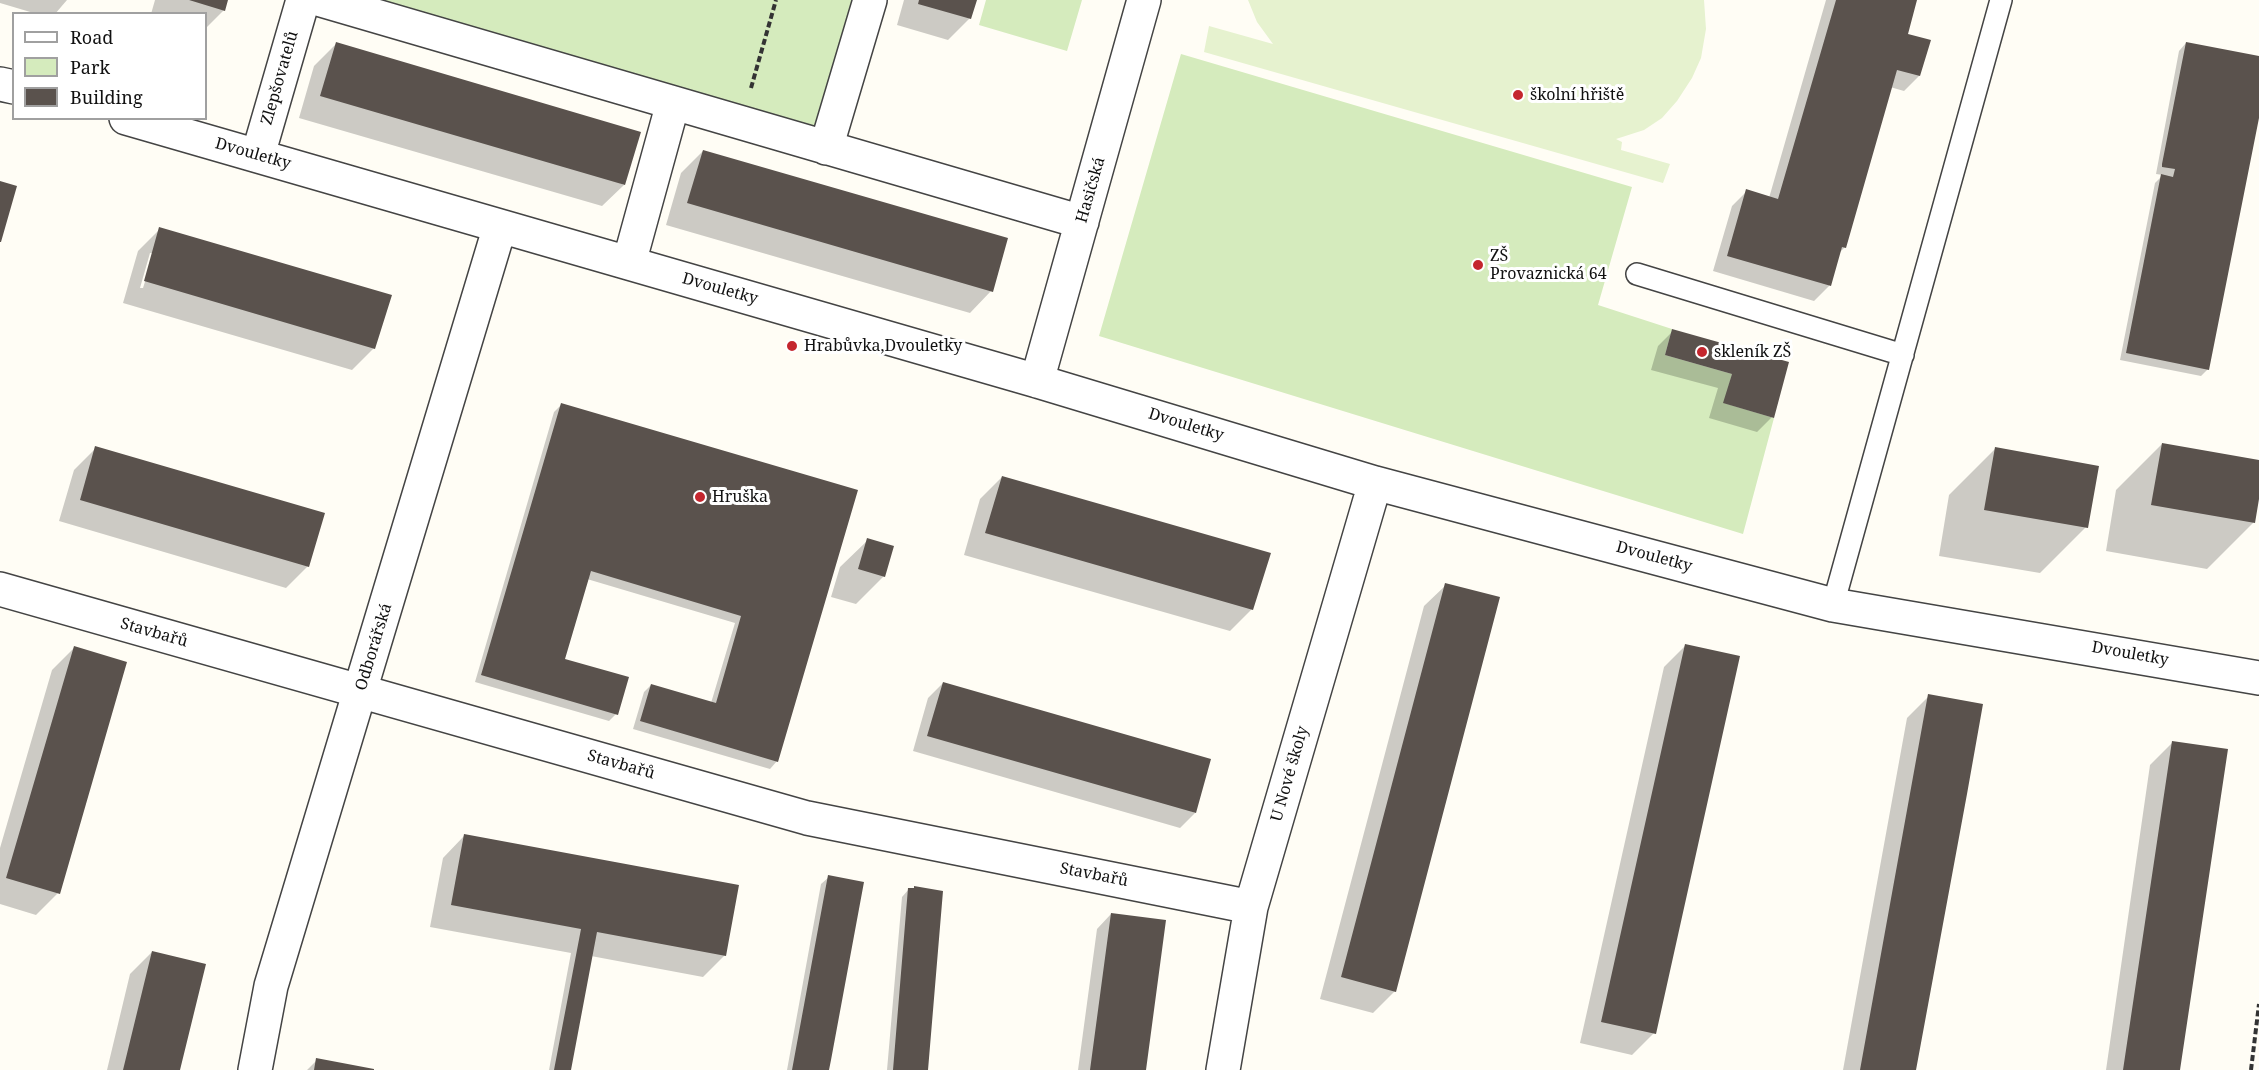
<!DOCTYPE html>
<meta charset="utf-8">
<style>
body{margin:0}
#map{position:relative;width:2259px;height:1070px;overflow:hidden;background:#fffdf5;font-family:"Noto Serif",serif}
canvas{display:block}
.legend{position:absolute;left:12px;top:12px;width:195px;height:108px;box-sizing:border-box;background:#fff;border:2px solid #a0a0a0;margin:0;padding:8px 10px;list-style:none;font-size:18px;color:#111}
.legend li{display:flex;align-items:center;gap:12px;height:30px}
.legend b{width:30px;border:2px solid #a0a0a0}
</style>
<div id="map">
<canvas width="2259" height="1070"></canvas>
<ul class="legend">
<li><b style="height:8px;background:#fff"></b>Road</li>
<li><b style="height:16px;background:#d5ebbd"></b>Park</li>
<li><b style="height:16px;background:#5a524d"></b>Building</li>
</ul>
</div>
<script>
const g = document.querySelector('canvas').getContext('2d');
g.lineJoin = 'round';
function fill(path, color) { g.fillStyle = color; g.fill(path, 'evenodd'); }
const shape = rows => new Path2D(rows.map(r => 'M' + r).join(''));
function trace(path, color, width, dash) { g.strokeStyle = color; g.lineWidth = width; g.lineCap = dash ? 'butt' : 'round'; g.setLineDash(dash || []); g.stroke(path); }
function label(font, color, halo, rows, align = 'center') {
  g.font = font + ' "Noto Serif",serif'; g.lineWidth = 6; g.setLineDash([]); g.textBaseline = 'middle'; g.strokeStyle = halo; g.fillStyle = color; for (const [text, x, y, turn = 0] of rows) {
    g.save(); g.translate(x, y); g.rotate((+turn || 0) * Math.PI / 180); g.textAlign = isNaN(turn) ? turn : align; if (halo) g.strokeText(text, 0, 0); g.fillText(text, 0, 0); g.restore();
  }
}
fill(shape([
 [359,0,856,0,817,132],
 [986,0,1082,0,1067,51,979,25],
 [1181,54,1632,187,1598,305,1672,329,1665,355,1732,374,1724,403,1774,418,1743,534,1099,336]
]), '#d5ebbd');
fill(shape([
 [1248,0,1704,0,1706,29,1701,58,1692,78,1677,101,1662,118,1644,130,1616,139,1622,142,1621,150,1670,164,1663,183,1204,52,1209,26,1273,44,1257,22]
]), '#e6f2cf');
fill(shape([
 [0,0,67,0,55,14,37,14,0,3],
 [155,0,226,0,224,10,206,28,206,14,151,14],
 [904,0,975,0,970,18,948,40,897,25],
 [1826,0,1916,0,1906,35,1929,41,1919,76,1904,91,1890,87,1845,247,1838,254,1829,286,1814,301,1713,271,1732,206,1747,191,1769,198],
 [2186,43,2259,58,2259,110,2208,369,2201,376,2120,360,2155,183,2163,175,2156,174,2179,51],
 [336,44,624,185,602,206,299,118,314,66],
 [703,151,991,291,970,313,666,225,681,173],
 [160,229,374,348,352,370,123,303,138,251],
 [150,253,154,253,143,288,140,288],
 [1673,331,1787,363,1772,417,1757,432,1709,418,1718,388,1651,370,1658,346],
 [561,405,857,491,777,761,770,769,633,729,644,692,651,685,711,703,735,623,587,579,563,660,616,714,609,721,475,682,554,412],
 [2162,444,2259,461,2259,491,2253,523,2207,569,2106,551,2116,490],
 [96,448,308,566,286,588,59,521,74,470],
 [1995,449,2086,527,2040,573,1939,556,1949,495],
 [1002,477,1252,609,1230,631,964,555,980,499],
 [868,540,884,576,856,604,831,597,840,567],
 [1446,585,1395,991,1373,1013,1320,999,1424,606],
 [1686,645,1654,1033,1632,1055,1580,1043,1664,667],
 [74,648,58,893,36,915,0,904,0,848,52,670],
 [943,683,1195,813,1180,828,913,751,928,698],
 [1929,696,1914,1070,1843,1070,1907,718],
 [2172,743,2179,1070,2106,1070,2150,765],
 [464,836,725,955,703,977,591,956,569,1070,549,1070,571,953,430,927,443,858],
 [829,877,828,1070,787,1070,821,884],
 [914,888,927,1070,887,1070,902,897,909,889],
 [1111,914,1145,1070,1078,1070,1097,929],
 [152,952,179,1070,107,1070,130,974],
 [317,1060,372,1070,307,1070]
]), '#0003');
fill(shape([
 [189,0,228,0,225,11],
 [919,0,977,0,971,19,918,4],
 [1836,0,1917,0,1908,34,1931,40,1920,76,1897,70,1846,248,1842,247,1831,286,1727,256,1746,189,1778,199],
 [336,42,641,132,625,185,320,96],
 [2186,42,2259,56,2259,118,2209,370,2126,353,2161,174,2173,177,2175,169,2162,167,2162,164],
 [703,150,1008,238,993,292,687,203],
 [0,181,17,186,1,242,0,242],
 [159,227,392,295,375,349,144,281],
 [1672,329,1789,362,1774,418,1723,403,1732,374,1665,355],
 [561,403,858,490,778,762,640,721,651,684,716,703,741,616,591,571,565,659,629,677,618,715,481,675],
 [2162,443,2259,460,2259,499,2255,523,2151,505],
 [95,446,325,513,309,567,80,500],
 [1995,447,2099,466,2088,528,1984,510],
 [1002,476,1271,553,1253,610,985,533],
 [867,538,894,546,885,577,858,569],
 [1445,583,1500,597,1396,992,1341,977],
 [1685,644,1740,656,1656,1034,1601,1022],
 [74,646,127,662,60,894,6,878],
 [943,682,1211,759,1196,813,927,736],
 [1928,694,1983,704,1967,794,1916,1070,1860,1070],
 [2172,741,2228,749,2180,1070,2123,1070],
 [464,834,739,885,726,956,597,932,571,1070,554,1070,581,929,451,905],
 [828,875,864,882,831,1060,829,1070,792,1070],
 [914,886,943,891,928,1070,893,1070,908,888,914,888],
 [1111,913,1166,920,1146,1070,1090,1070],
 [152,951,206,964,180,1070,123,1070],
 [316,1058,374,1069,374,1070,314,1070]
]), '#5a524d');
const service = shape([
 [1637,274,1903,355],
 [1833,605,2001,0]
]);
const minor = shape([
 [321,0,1082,222],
 [0,84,14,87],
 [126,118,1037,381,1375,483,1833,605,2259,678],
 [826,148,870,0],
 [258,155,303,0],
 [629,263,673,103],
 [1037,381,1144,0],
 [0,589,807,818,1251,907],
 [255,1070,271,986,500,226],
 [1223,1070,1251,907,1375,483]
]);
trace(service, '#444', 24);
trace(minor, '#444', 36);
trace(shape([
 [751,88,776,0],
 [2251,1070,2259,1004]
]), '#333', 4, [6, 3]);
trace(service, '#fff', 21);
trace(minor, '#fff', 33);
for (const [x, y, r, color] of [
 [1518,95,6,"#c4262e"],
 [1478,265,6,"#c4262e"],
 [792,346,6,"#c4262e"],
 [1702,352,6,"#c4262e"],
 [700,497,6,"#c4262e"]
]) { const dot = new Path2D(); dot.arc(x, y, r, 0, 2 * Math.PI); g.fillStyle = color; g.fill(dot); trace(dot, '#fff', 2); }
label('16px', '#111', '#fff', [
 ["Zlepšovatelů",280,78,-74],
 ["Dvouletky",253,154,16],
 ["Hasičská",1091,190,-74],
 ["Dvouletky",720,289,16],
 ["Dvouletky",1186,425,17],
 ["Dvouletky",1654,557,15],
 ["Stavbařů",154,633,16],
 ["Odborářská",374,647,-73],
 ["Dvouletky",2130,654,10],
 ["Stavbařů",621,765,16],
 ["U Nové školy",1290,774,-74],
 ["Stavbařů",1094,875,11]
]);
label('16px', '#111', '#fff', [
 ["školní hřiště",1530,95],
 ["ZŠ",1490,256],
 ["Provaznická 64",1490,274],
 ["Hrabůvka,Dvouletky",804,346],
 ["skleník ZŠ",1714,352],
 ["Hruška",712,497]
], 'left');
</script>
